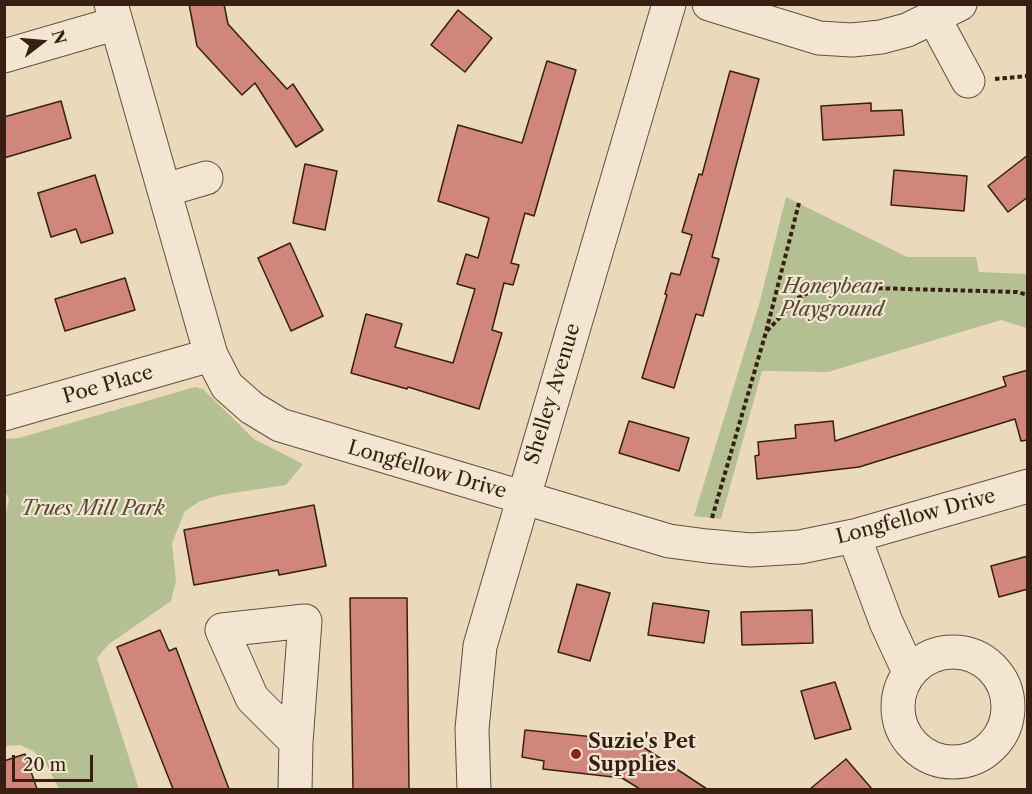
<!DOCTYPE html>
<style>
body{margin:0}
#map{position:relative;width:1032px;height:794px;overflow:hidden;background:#ebd9bb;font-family:"Libre Caslon Text",serif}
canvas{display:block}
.frame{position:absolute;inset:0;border:6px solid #372012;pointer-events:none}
.north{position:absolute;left:12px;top:12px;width:60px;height:60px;-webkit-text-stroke:4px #f2e6d3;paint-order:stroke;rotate:74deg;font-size:16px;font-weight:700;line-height:24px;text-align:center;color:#372012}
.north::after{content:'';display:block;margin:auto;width:21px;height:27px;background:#372012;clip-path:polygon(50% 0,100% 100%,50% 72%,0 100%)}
.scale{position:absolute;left:12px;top:755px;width:81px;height:27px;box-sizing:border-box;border:3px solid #372012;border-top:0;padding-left:8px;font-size:18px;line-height:21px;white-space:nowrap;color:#372012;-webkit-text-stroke:4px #f2e6d3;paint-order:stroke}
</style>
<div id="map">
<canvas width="1032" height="794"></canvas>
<div class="frame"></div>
<div class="north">N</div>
<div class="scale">20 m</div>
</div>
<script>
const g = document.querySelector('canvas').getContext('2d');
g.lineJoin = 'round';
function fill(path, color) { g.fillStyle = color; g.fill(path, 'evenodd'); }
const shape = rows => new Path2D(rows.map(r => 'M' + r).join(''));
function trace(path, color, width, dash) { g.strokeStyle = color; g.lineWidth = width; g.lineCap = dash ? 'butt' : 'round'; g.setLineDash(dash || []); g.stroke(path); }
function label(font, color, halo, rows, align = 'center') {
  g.font = font + ' "Libre Caslon Text",serif'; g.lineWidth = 4.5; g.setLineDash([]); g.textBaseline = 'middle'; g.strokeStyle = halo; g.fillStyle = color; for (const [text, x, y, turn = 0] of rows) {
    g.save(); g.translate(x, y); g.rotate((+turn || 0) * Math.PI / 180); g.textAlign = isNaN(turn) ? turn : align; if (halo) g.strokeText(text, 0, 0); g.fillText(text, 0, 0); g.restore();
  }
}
fill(shape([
 [786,197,907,257,976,257,979,272,1027,274,1027,328,1001,320,828,372,762,371,721,519,694,516,760,301],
 [195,387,203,389,254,439,303,464,286,485,220,495,200,501,185,511,172,543,176,581,171,601,109,644,97,658,139,789,59,789,45,762,33,751,20,745,5,746,4,525,9,498,5,492,5,439,19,438]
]), '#b4c092');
const building = shape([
 [189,4,224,4,228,24,287,89,293,84,323,130,296,147,255,83,242,95,197,46,189,4],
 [458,10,492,38,465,72,431,45,458,10],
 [547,61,576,70,534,216,525,213,511,263,519,265,513,285,504,283,492,330,502,333,479,409,408,387,407,389,351,373,366,314,402,324,395,347,453,363,475,289,457,284,466,254,478,258,489,218,438,201,458,125,522,143,547,61],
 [730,71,759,79,712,257,719,259,703,316,696,314,674,388,642,378,667,295,665,294,671,273,680,275,692,235,682,232,699,174,702,175,730,71],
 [61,101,71,138,4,158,4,117,61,101],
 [871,103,871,111,902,110,904,135,823,140,821,106,871,103],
 [1028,155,1028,197,1008,212,988,186,1028,155],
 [305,164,337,171,325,230,293,223,305,164],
 [894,170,967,176,964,211,891,205,894,170],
 [95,175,113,233,81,243,76,229,51,237,38,193,95,175],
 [290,243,323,316,291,331,258,258,290,243],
 [125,278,135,310,65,331,55,299,125,278],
 [1028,370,1028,440,1021,441,1015,419,859,467,757,479,755,456,759,455,758,442,796,438,795,425,833,421,835,441,1006,386,1003,377,1028,370],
 [629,421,689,438,679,471,619,453,629,421],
 [314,505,326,566,279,575,278,570,194,585,184,530,314,505],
 [1028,556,1028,589,999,597,991,566,1028,556],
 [577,584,610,593,590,661,558,652,577,584],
 [350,598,407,598,409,789,353,789,350,598],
 [653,603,709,611,704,643,648,635,653,603],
 [812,610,813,643,742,645,741,612,812,610],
 [160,630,169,651,176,648,229,789,173,789,117,647,160,630],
 [835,682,851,729,815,739,801,691,835,682],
 [525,730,634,741,707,789,640,789,622,778,543,769,544,761,522,757,525,730],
 [25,754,37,789,4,789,4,761,25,754],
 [846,759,872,789,810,789,846,759]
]);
fill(building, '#d0867b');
trace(building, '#372012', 1.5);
const minor = shape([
 [111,4,211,355,227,386,252,408,280,425,669,541,707,546,751,550,800,547,854,536,1028,486],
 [709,4,819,38,852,40,881,37,907,30,960,4],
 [934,18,968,81],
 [4,56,114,24],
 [165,190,206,178],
 [4,414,211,355],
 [854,536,886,622,909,672],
 '898 707a55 55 0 1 1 110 0a55 55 0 1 1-110 0Z',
 [295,790,296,742,305,621,222,630,252,698,296,742],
 [474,790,472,729,480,646,669,4]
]);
trace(minor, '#644e3c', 35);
trace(shape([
 [995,79,1028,76],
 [767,331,798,298,814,290,835,287,1017,292,1028,295],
 [712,518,766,332,799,203]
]), '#372012', 4, [4.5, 3]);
trace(minor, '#f2e6d3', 33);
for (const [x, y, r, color] of [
 [576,754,6,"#8f2418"]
]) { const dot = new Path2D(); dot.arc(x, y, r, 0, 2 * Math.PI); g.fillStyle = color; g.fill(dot); trace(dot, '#f2e6d3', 2); }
label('italic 20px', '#564832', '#f2e6d3', [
 ["Honeybear",832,287],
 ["Playground",832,310],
 ["Trues Mill Park",93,509]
]);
label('20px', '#372012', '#f2e6d3', [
 ["Poe Place",108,385,-16],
 ["Shelley Avenue",553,394,-73],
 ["Longfellow Drive",427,470,16],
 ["Longfellow Drive",916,517,-15]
]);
label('bold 20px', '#372012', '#f2e6d3', [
 ["Suzie's Pet",588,742],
 ["Supplies",588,765]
], 'left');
</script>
